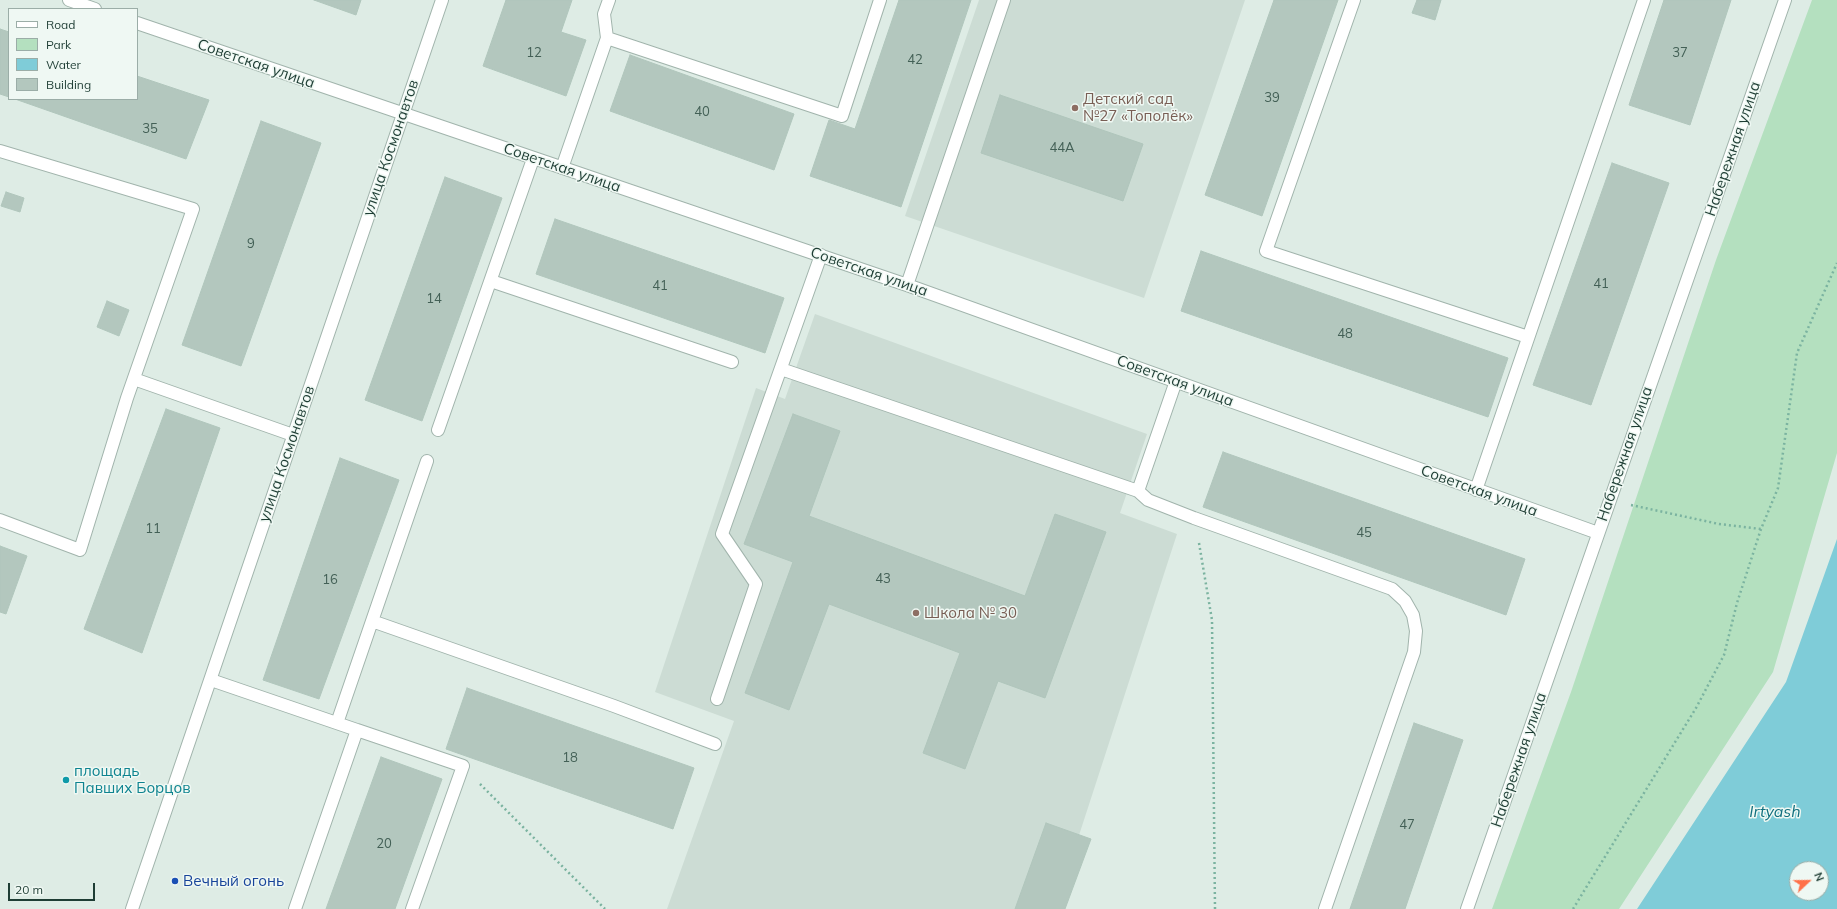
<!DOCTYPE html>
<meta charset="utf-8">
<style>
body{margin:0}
#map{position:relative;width:1837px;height:909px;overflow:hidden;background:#deece5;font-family:Mulish,sans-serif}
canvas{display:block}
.legend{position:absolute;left:8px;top:8px;width:130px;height:92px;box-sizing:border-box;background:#eff8f3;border:1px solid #9bada7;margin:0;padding:5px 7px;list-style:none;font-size:12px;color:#1e3d34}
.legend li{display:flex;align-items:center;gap:8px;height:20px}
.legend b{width:20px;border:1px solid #9bada7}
.north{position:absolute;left:1789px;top:861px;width:40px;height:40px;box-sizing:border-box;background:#eff8f3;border:1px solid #9bada7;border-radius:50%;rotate:68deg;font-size:11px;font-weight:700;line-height:16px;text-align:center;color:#1e3d34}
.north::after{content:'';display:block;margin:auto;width:14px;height:18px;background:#ff7149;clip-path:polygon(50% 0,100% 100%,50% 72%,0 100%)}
.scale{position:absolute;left:8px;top:883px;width:87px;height:18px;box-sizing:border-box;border:2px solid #1e3d34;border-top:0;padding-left:5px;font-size:12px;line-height:14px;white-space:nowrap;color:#1e3d34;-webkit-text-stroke:3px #eff8f3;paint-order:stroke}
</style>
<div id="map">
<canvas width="1837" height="909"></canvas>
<ul class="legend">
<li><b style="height:5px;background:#fff"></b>Road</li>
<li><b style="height:11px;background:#b4e0bf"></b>Park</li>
<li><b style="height:11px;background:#7fccd8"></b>Water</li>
<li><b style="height:11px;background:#b3c7be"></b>Building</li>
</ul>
<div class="north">N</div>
<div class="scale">20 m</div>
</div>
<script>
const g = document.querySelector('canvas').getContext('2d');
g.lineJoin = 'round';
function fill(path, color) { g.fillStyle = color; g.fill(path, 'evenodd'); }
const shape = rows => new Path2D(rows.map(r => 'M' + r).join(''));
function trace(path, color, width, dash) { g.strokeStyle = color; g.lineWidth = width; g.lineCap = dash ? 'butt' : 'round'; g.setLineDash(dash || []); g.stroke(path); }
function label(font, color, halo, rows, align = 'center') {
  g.font = font + ' Mulish,sans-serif'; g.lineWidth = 3; g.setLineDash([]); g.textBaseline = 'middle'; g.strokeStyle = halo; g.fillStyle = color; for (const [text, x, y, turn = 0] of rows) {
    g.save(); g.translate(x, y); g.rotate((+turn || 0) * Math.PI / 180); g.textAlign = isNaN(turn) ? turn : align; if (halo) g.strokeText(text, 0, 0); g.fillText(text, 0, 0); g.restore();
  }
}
fill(shape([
 [979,0,1245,0,1144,298,905,216],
 [815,314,1147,434,1120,513,1177,534,1055,909,667,909,734,721,655,692,756,388,785,399]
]), '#ccdcd4');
fill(shape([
 [1812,0,1837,0,1837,453,1773,672,1619,909,1492,909,1571,692,1716,260]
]), '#b4e0bf');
fill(shape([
 [1837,539,1837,909,1637,909,1786,682],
 [1797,869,1821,869,1821,893,1797,893]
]), '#7fccd8');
const building = shape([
 [314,0,361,0,356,15,314,0],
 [506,0,572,0,561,32,586,40,566,96,483,66,506,0],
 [899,0,971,0,901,207,810,176,829,120,855,129,899,0],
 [1274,0,1338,0,1262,216,1205,195,1274,0],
 [1417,0,1441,0,1435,20,1412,13,1417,0],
 [1664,0,1731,0,1690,125,1629,105,1664,0],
 [0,29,9,32,9,97,0,94,0,29],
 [630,55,794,114,774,170,610,111,630,55],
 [137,76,209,100,186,159,15,99,137,99,137,76],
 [1000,95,1143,144,1123,201,981,153,1000,95],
 [261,121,321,143,241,366,182,345,261,121],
 [1612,163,1669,183,1591,405,1533,385,1612,163],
 [445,177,502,198,422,421,365,400,445,177],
 [6,192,24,198,20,212,1,206,6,192],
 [555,219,784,298,765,353,536,274,555,219],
 [1201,251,1508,358,1488,417,1181,311,1201,251],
 [107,301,129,310,119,336,97,327,107,301],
 [166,409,220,428,142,653,84,629,166,409],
 [793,414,840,431,809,516,1025,596,1055,514,1106,532,1045,698,998,681,965,769,923,753,960,653,829,604,789,710,745,693,793,562,744,544,793,414],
 [1223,452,1525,559,1506,615,1203,507,1223,452],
 [340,458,399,480,319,699,263,680,340,458],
 [0,546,27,556,6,614,0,612,0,546],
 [467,688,694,768,673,829,446,749,467,688],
 [1414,723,1463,740,1405,909,1350,909,1414,723],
 [381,757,442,779,395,909,326,909,381,757],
 [1046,823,1091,839,1065,909,1015,909,1046,823]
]);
fill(building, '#b3c7be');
trace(building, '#b0c6bc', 1);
const minor = shape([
 [69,0,95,9],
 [609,0,604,14,607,38,842,116,880,0],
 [1354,0,1266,251,1528,337],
 [137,23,907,285,1598,533],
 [0,151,193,209,127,398,80,550,0,520],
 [562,168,607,38],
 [491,281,732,362],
 [907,285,1004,0],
 [781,369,1138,491,1148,500,1194,518,1392,589,1405,601,1413,615,1416,631,1414,652,1325,909],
 [134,379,293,435],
 [438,430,533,159],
 [1476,490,1644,0],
 [1138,491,1176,381],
 [372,621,614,706,715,744],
 [211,680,357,730,295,909],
 [717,699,756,584,722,534,821,255],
 [337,723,427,461],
 [357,730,463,766,412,909],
 [132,909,442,0],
 [1467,909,1785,0]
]);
trace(minor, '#a1b4ac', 14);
trace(shape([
 [1631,505,1719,524,1761,529],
 [1199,543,1212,620,1215,909],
 [480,784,605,909],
 [1573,909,1696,708,1724,655,1737,603,1761,529,1778,488,1797,353,1837,263]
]), '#7bb3a0', 2.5, [2, 3]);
trace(minor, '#fff', 12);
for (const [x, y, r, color] of [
 [1075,108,4,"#8d6e63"],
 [916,613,4,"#8d6e63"],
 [66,780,4,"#0f9aa8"],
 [175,881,4,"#1a4fb4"]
]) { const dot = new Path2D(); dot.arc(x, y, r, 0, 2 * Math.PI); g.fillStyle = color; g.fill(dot); trace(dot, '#eff8f3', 1.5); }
label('13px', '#436056', null, [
 ["12",534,53],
 ["37",1680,53],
 ["42",915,60],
 ["39",1272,98],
 ["40",702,112],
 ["35",150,129],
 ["44А",1062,148],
 ["9",251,244],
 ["41",1601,284],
 ["41",660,286],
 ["14",434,299],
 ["48",1345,334],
 ["11",153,529],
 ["45",1364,533],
 ["43",883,579],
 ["16",330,580],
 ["18",570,758],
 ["47",1407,825],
 ["20",384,844]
]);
label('15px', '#1e3d34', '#eff8f3', [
 ["Советская улица",256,64,19],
 ["улица Космонавтов",391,148,-71],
 ["Набережная улица",1733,149,-71],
 ["Советская улица",562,168,19],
 ["Советская улица",869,272,19],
 ["Советская улица",1175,381,20],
 ["улица Космонавтов",287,454,-71],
 ["Набережная улица",1625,454,-71],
 ["Советская улица",1479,491,20],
 ["Набережная улица",1519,760,-71]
]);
label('15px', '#785e54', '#eff8f3', [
 ["Детский сад",1083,99],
 ["№27 «Тополёк»",1083,116],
 ["Школа № 30",924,613]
], 'left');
label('15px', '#0d838f', '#eff8f3', [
 ["площадь",74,771],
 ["Павших Борцов",74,788]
], 'left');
label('15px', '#164399', '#eff8f3', [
 ["Вечный огонь",183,881]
], 'left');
label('italic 16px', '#12707f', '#eff8f3', [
 ["Irtyash",1775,812]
]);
</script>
